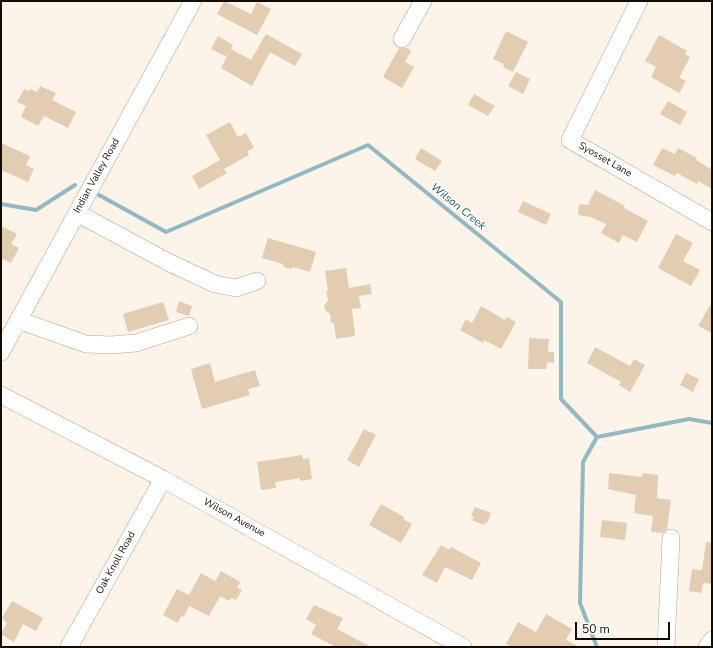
<!DOCTYPE html>
<style>
body{margin:0}
#map{position:relative;width:713px;height:648px;overflow:hidden;background:#fcf3e9;font-family:"Nunito Sans",sans-serif}
canvas{display:block}
.frame{position:absolute;inset:0;border:2px solid #130c05;pointer-events:none}
.scale{position:absolute;left:575px;top:622px;width:95px;height:18px;box-sizing:border-box;border:2px solid #130c05;border-top:0;padding-left:5px;font-size:12px;line-height:14px;white-space:nowrap;color:#130c05;-webkit-text-stroke:3px #fff;paint-order:stroke}
</style>
<div id="map">
<canvas width="713" height="648"></canvas>
<div class="frame"></div>
<div class="scale">50 m</div>
</div>
<script>
const g = document.querySelector('canvas').getContext('2d');
g.lineJoin = 'round';
const shape = rows => new Path2D(rows.map(r => 'M' + r).join(''));
function trace(path, color, width, dash) { g.strokeStyle = color; g.lineWidth = width; g.lineCap = dash ? 'butt' : 'round'; g.setLineDash(dash || []); g.stroke(path); }
function fill(path, color) { g.fillStyle = color; g.fill(path, 'evenodd'); }
function label(font, color, halo, rows, align = 'center') {
  g.font = font + ' "Nunito Sans",sans-serif'; g.lineWidth = 3; g.setLineDash([]); g.textBaseline = 'middle'; g.strokeStyle = halo; g.fillStyle = color; for (const [text, x, y, turn = 0] of rows) {
    g.save(); g.translate(x, y); g.rotate((+turn || 0) * Math.PI / 180); g.textAlign = isNaN(turn) ? turn : align; if (halo) g.strokeText(text, 0, 0); g.fillText(text, 0, 0); g.restore();
  }
}
trace(shape([
 [99,195,166,232,368,145,561,302,561,399,597,437,689,419,712,423],
 [1,204,36,210,75,185],
 [597,647,580,603,583,462,597,437]
]), '#91b9c3', 4);
fill(shape([
 [224,1,251,14,257,2,271,9,257,35,217,14],
 [506,31,528,42,513,72,503,67,504,64,493,59],
 [266,34,302,54,295,66,270,52,252,86,221,68,231,49,251,60],
 [659,35,687,51,685,54,690,57,679,78,686,81,679,93,651,77,656,67,645,61],
 [218,36,233,45,227,57,211,49],
 [399,48,406,48,411,51,405,62,414,67,402,88,383,77],
 [516,72,530,79,523,94,508,86],
 [40,86,56,93,52,100,76,112,68,128,44,116,38,126,21,117,26,106,17,102,24,89,29,91,30,89,37,92],
 [474,94,495,106,488,116,468,105],
 [668,101,687,112,680,125,660,114],
 [230,122,238,137,246,133,254,148,247,151,249,155,224,169,227,173,199,189,192,176,220,160,206,135],
 [1,143,30,156,26,165,34,169,28,182,1,170],
 [421,148,442,161,435,171,415,159],
 [662,148,675,154,678,148,697,158,696,160,712,170,712,189,698,181,697,184,677,173,675,176,653,165],
 [595,190,625,206,624,208,648,221,637,242,623,235,619,243,601,233,606,224,591,217,578,215,579,204,588,205],
 [523,201,551,214,546,225,518,212],
 [1,226,17,234,11,244,19,248,11,263,3,259,1,263],
 [676,234,693,243,683,261,700,270,691,286,658,268],
 [268,238,316,252,310,272,293,267,291,269,284,267,283,264,262,258],
 [346,268,349,288,370,284,372,294,359,296,361,308,352,309,355,336,336,339,334,323,331,323,330,314,325,310,324,306,328,300,326,291,328,291,325,271],
 [179,301,192,306,189,316,176,312],
 [163,302,169,320,128,332,123,314],
 [712,302,712,333,698,326],
 [481,306,505,320,507,317,516,322,501,349,484,340,483,343,460,330,466,319,472,323],
 [529,338,549,339,548,352,554,352,554,363,547,362,546,369,528,369],
 [595,347,630,366,634,359,645,365,630,392,619,385,621,382,587,363],
 [210,363,215,382,255,370,260,386,248,389,250,395,202,409,191,369],
 [686,373,699,379,693,392,680,385],
 [364,429,376,435,359,467,347,460],
 [302,455,303,459,309,458,312,479,300,481,300,478,275,482,276,488,261,490,257,462],
 [609,473,642,477,643,473,658,475,657,498,671,500,667,529,662,533,651,532,653,516,634,513,636,495,608,489],
 [381,504,404,517,403,519,412,524,401,543,369,525],
 [475,507,491,513,487,523,485,522,484,525,472,520,474,517,471,515],
 [602,520,627,523,625,540,600,537],
 [706,542,712,543,712,584,703,583,701,593,689,591,692,569,702,570],
 [441,545,449,550,451,547,481,563,472,580,445,567,437,583,422,575],
 [221,571,240,582,237,588,242,590,236,600,231,598,229,601,220,596,209,616,189,606,184,617,181,616,178,623,163,615,177,589,189,595,201,573,215,581],
 [12,601,43,618,36,631,23,624,14,642,1,634,7,623,2,618],
 [314,605,343,618,337,629,371,647,336,647,311,634,316,625,306,619],
 [546,614,572,629,566,640,579,647,512,647,506,644,518,622,536,632]
]), '#e2cdb1');
const minor = shape([
 [639,1,570,140,712,222],
 [402,39,423,1],
 [77,213,168,262,215,284,236,288,257,281],
 [18,320,86,344,111,345,136,343,189,326],
 [1,352,193,1],
 [1,395,163,479,463,647],
 [69,647,163,479],
 [666,647,671,538],
 [707,647,712,640]
]);
trace(minor, '#b8a48c', 18);
trace(minor, '#fff', 17);
label('10px', '#130c05', '#fff', [
 ["Syosset Lane",605,160,30],
 ["Indian Valley Road",97,176,-61],
 ["Wilson Avenue",234,518,29],
 ["Oak Knoll Road",116,563,-61]
]);
label('italic 11px', '#1c535f', '#fff', [
 ["Wilson Creek",458,207,39]
]);
</script>
